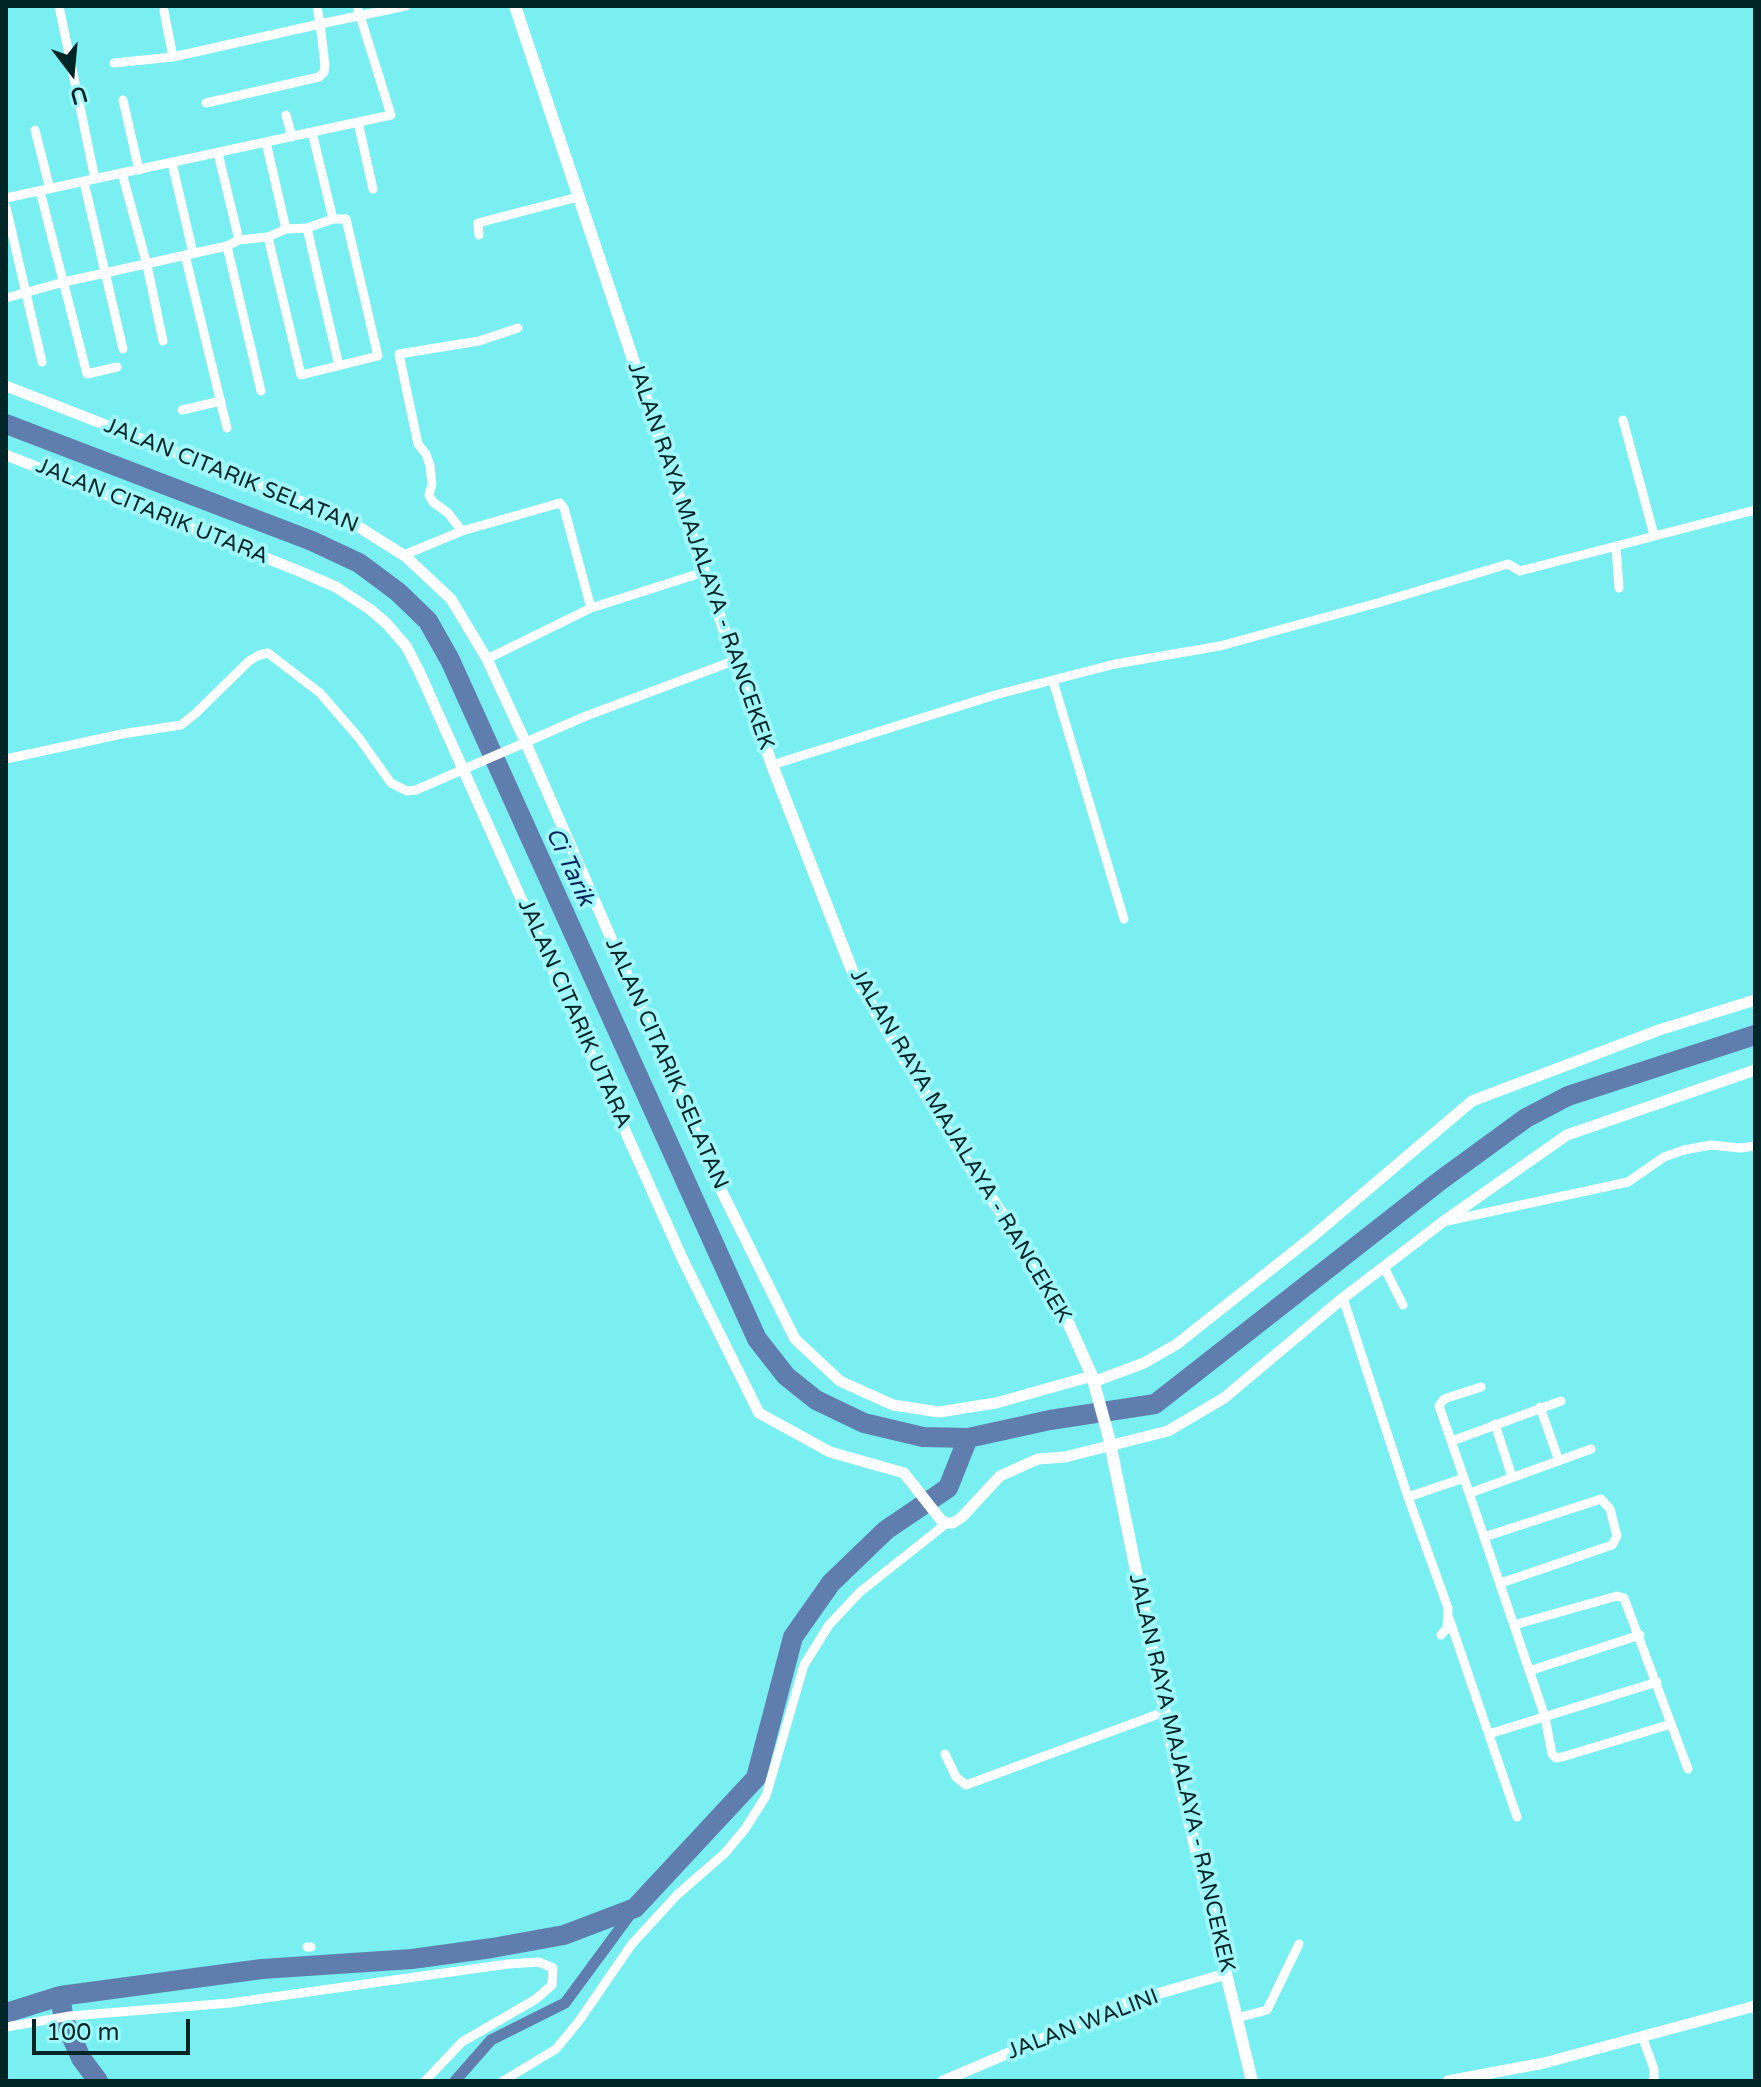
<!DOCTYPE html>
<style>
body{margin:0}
#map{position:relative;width:1761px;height:2087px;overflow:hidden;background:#7aeff2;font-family:"Varela Round",sans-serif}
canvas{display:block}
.frame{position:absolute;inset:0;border:8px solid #002526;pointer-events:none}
.north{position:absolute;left:32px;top:32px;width:80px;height:80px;-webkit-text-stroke:6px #a0f8fb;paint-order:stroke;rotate:164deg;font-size:22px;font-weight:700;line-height:32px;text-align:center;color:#002526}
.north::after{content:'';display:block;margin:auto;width:28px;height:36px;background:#002526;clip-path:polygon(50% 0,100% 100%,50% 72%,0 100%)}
.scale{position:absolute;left:32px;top:2019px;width:158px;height:36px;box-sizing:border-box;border:4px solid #002526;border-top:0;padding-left:10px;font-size:24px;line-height:28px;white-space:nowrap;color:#002526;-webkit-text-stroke:6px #a0f8fb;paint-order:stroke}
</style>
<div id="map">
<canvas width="1761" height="2087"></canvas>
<div class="frame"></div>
<div class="north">U</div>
<div class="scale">100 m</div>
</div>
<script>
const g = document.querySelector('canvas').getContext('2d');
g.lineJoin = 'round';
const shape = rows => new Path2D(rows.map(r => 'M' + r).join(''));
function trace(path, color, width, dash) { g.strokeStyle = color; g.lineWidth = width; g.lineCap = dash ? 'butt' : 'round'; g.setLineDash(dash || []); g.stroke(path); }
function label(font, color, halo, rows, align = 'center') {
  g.font = font + ' "Varela Round",sans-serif'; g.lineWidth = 8; g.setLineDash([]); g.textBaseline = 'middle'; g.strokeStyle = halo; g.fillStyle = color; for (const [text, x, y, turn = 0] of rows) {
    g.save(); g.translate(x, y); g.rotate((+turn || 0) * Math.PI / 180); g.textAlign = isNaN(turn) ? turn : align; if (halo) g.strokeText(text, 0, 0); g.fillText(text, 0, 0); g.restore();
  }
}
trace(shape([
 [455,2081,491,2040,565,2003,635,1908]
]), '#5f7ead', 11);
trace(shape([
 [6,424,312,541,359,563,398,592,428,621,450,660,757,1339,786,1376,816,1400,864,1423,923,1437,968,1438,1050,1420,1155,1404,1441,1180,1526,1118,1568,1096,1755,1035],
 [6,2013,60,1996],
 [98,2081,81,2058,64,2020,60,1996,262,1969,412,1959,492,1948,564,1935,635,1908,756,1778,793,1637,831,1583,886,1530,948,1488,968,1438]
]), '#5f7ead', 20);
trace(shape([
 [59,6,95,179],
 [164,11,173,57],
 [114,63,173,57,320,24,317,6],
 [123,100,139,170],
 [206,103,319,77,324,72,325,65,320,24,406,6],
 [286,115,292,137],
 [358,122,373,189],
 [35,130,50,189],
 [312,132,333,219],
 [266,142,286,229],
 [218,153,239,240],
 [172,163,193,253],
 [122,173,147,265,163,341],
 [84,182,123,349],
 [40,191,87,374,117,367],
 [6,198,391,115,357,6],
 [6,207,42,362],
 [307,228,339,366],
 [479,235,478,223,578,197],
 [227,246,261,391],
 [185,255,227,428],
 [6,298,64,282,227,246,239,240,268,237,286,229,307,228,333,219,346,219,378,356,301,375,268,237],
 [182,410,221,401],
 [1623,420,1654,535],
 [462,531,448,513,433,502,429,495,432,484,430,466,426,454,418,444,399,354,479,341,518,328],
 [1616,546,1619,588],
 [404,555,462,531,560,503,564,508,591,608],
 [487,659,591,608,704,572],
 [1053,681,1124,919],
 [6,759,122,734,181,725,196,713,249,661,259,655,268,653,320,693,359,738,391,783,407,791,416,790,586,716,736,660],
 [772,765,995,695,1115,664,1220,646,1381,602,1508,564,1520,571,1755,510],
 [1447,1221,1628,1182,1664,1157,1684,1150,1711,1145,1740,1148,1755,1146],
 [1384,1267,1403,1305],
 [1343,1298,1408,1497],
 [1540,1407,1559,1461],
 [1495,1424,1512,1477],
 [1452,1441,1561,1401],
 [1464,1478,1439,1406,1444,1399,1481,1387],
 [1470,1493,1591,1449],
 [1484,1537,1601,1499,1610,1509,1617,1536,1612,1545,1501,1583],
 [1449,1618,1517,1817],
 [1514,1625,1617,1596,1624,1598,1688,1769],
 [1441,1635,1447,1628,1448,1608,1408,1497,1464,1478,1545,1717,1552,1754,1556,1758,1562,1757,1671,1724],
 [1529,1671,1640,1635],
 [1489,1734,1657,1682],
 [945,1754,956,1777,966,1785,1164,1712],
 [307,1947,311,1947],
 [1237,2018,1267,2010,1299,1944],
 [6,2027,70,2016,230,2003,508,1964,539,1962,553,1968,552,1985,536,1999,462,2042,425,2081],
 [1642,2036,1654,2069,1654,2081],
 [503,2081,556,2049,579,2021,632,1944,677,1895,725,1853,745,1829,766,1796,804,1665,829,1625,860,1592,947,1523]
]), '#fff', 9);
trace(shape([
 [6,386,346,519,405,556,451,599,487,659,525,741,720,1188,795,1339,840,1381,893,1405,939,1412,996,1403,1092,1376],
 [6,455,299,571,336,587,371,610,387,624,406,646,419,671,683,1260,759,1413,830,1452,904,1473,941,1520,947,1523,953,1523,962,1517,1000,1476,1038,1459,1065,1457,1168,1431,1224,1398,1343,1298,1444,1221,1567,1135,1755,1070],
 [1093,1382,1144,1363,1177,1344,1312,1237,1472,1101,1659,1030,1755,1000],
 [943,2081,1126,2003,1226,1974],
 [1448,2081,1544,2063,1755,2006]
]), '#fff', 11);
trace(shape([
 [515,6,704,572,772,765,855,978,964,1158,1026,1249,1063,1311,1092,1376,1109,1438,1176,1767,1252,2081]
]), '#fff', 12);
label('22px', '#002526', '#a0f8fb', [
 ["JALAN CITARIK SELATAN",231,476,22],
 ["JALAN CITARIK UTARA",152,512,22],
 ["JALAN RAYA MAJALAYA - RANCEKEK",700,556,71],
 ["JALAN CITARIK UTARA",574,1014,66],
 ["JALAN CITARIK SELATAN",666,1064,66],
 ["JALAN RAYA MAJALAYA - RANCEKEK",960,1146,59],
 ["JALAN RAYA MAJALAYA - RANCEKEK",1181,1773,77],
 ["JALAN WALINI",1083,2025,-21]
]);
label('italic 24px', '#00255e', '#a0f8fb', [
 ["Ci Tarik",569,867,65]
]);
</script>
